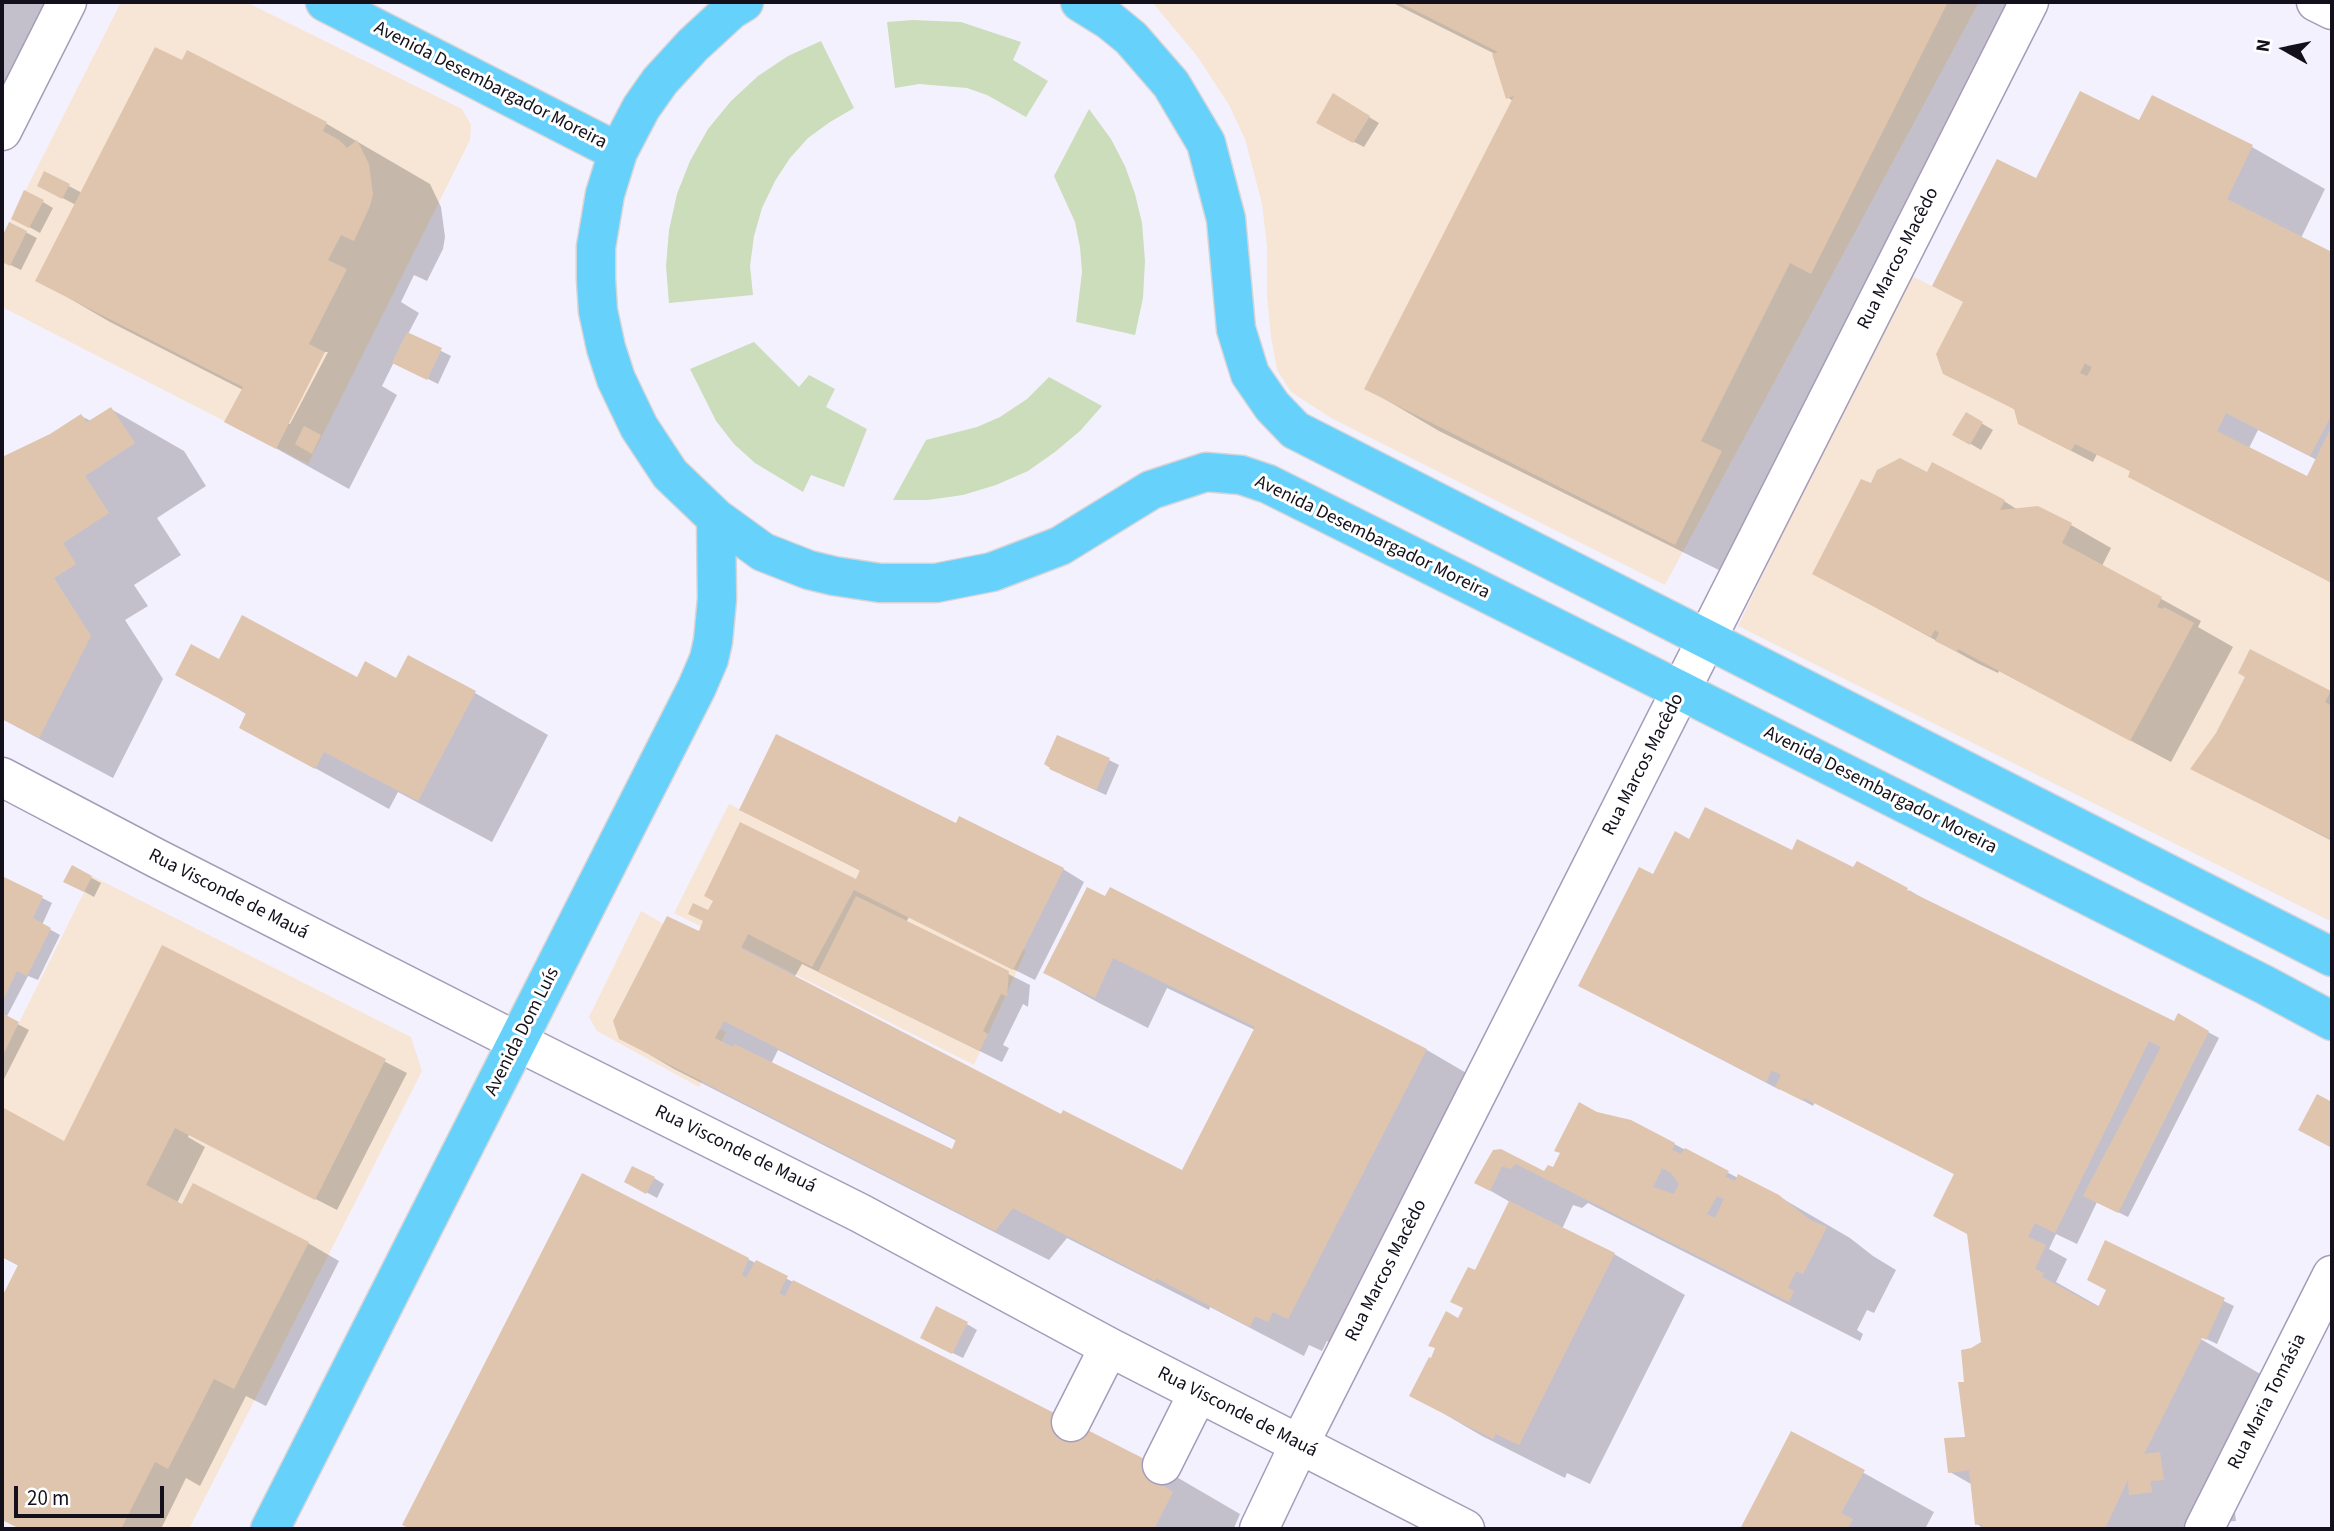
<!DOCTYPE html>
<meta charset="utf-8">
<style>
body{margin:0}
#map{position:relative;width:2334px;height:1531px;overflow:hidden;background:#f4f1fe;font-family:"Source Sans 3",sans-serif}
canvas{display:block}
.frame{position:absolute;inset:0;border:4px solid #13101b;pointer-events:none}
.north{position:absolute;left:2250px;top:14px;width:70px;height:70px;-webkit-text-stroke:5px #fff;paint-order:stroke;rotate:279deg;font-size:19px;font-weight:700;line-height:28px;text-align:center;color:#13101b}
.north::after{content:'';display:block;margin:auto;width:24px;height:32px;background:#13101b;clip-path:polygon(50% 0,100% 100%,50% 72%,0 100%)}
.scale{position:absolute;left:14px;top:1486px;width:150px;height:32px;box-sizing:border-box;border:4px solid #13101b;border-top:0;padding-left:9px;font-size:21px;line-height:24px;white-space:nowrap;color:#13101b;-webkit-text-stroke:5px #fff;paint-order:stroke}
</style>
<div id="map">
<canvas width="2334" height="1531"></canvas>
<div class="frame"></div>
<div class="north">N</div>
<div class="scale">20 m</div>
</div>
<script>
const g = document.querySelector('canvas').getContext('2d');
g.lineJoin = 'round';
function fill(path, color) { g.fillStyle = color; g.fill(path, 'evenodd'); }
const shape = rows => new Path2D(rows.map(r => 'M' + r).join(''));
function trace(path, color, width, dash) { g.strokeStyle = color; g.lineWidth = width; g.lineCap = dash ? 'butt' : 'round'; g.setLineDash(dash || []); g.stroke(path); }
function label(font, color, halo, rows, align = 'center') {
  g.font = font + ' "Source Sans 3",sans-serif'; g.lineWidth = 6; g.setLineDash([]); g.textBaseline = 'middle'; g.strokeStyle = halo; g.fillStyle = color; for (const [text, x, y, turn = 0] of rows) {
    g.save(); g.translate(x, y); g.rotate((+turn || 0) * Math.PI / 180); g.textAlign = isNaN(turn) ? turn : align; if (halo) g.strokeText(text, 0, 0); g.fillText(text, 0, 0); g.restore();
  }
}
fill(shape([
 [121,2,246,2,462,109,471,125,470,140,308,464,2,307,2,237],
 [1152,2,1979,2,1665,585,1331,418,1291,392,1277,370,1271,337,1267,297,1267,247,1262,204,1245,139,1229,105,1197,56],
 [1908,274,2332,489,2332,922,1738,626],
 [729,804,1026,951,974,1065,674,913],
 [92,876,411,1037,422,1071,189,1529,113,1529,93,1520,2,1457,2,1297,18,1265,2,1257,2,1057],
 [641,911,695,942,665,1003,726,1032,699,1087,597,1031,589,1017]
]), '#f7e6d5');
fill(shape([
 [912,20,961,22,1021,42,1013,60,1048,81,1026,117,987,95,967,88,919,84,895,88,887,22],
 [821,41,854,108,830,122,808,138,790,158,775,181,762,208,754,236,750,266,753,295,669,303,666,266,669,230,677,194,690,161,708,129,731,101,758,76,788,56],
 [1089,109,1111,139,1125,166,1135,194,1142,223,1145,261,1143,298,1135,335,1076,322,1082,272,1080,247,1075,222,1054,176],
 [754,342,799,387,809,375,835,389,826,407,867,429,844,487,811,475,803,492,755,463,734,444,716,421,690,369],
 [1049,377,1102,406,1080,431,1055,452,1028,471,996,485,963,495,928,500,893,500,926,440,977,427,1000,417,1027,399]
]), '#cbddba');
fill(shape([
 [2,2,52,2,2,102],
 [1391,2,2042,2,1749,585,1439,431,1366,388,1513,101,1507,97,1493,53],
 [188,52,327,124,430,184,441,207,445,237,443,249,427,281,414,275,401,302,419,313,408,334,451,356,438,384,394,362,382,386,397,395,349,489,227,421,243,390,110,322,38,280,76,205,49,191,69,186,82,193,183,63],
 [324,352,328,352,290,424,287,423],
 [1334,96,1379,123,1364,147,1329,129],
 [2153,97,2252,147,2325,189,2301,238,2332,254,2332,583,2151,489,2132,472,2097,454,2093,462,2042,436,2016,410,1967,385,2037,180,2139,123],
 [2258,430,2317,460,2308,478,2249,448],
 [43,202,53,208,40,233,13,218],
 [10,224,37,238,21,270,2,261,2,241],
 [111,409,184,451,206,486,157,518,181,555,134,585,148,606,125,620,163,679,113,778,2,719,2,459,50,436,81,416,91,421],
 [1966,414,1993,430,1981,450,1954,434],
 [1928,474,2004,501,2018,510,2071,525,2111,548,2102,566,2201,621,2198,627,2233,647,2171,762,1999,671,1998,673,1977,663,1855,596,1871,485],
 [2251,652,2332,693,2332,841,2192,768,2218,734,2247,677],
 [178,674,397,680,475,693,548,735,492,842,398,792,389,809,241,727,248,715],
 [1109,760,1119,765,1106,795,1062,775],
 [762,821,957,825,1063,869,1084,882,1035,980,909,917,906,922,1030,985,1028,1007,1023,1004,1003,1045,1009,1048,1002,1062,802,964,794,978,1062,1116,1182,1172,1255,1030,1167,988,1148,1028,1099,1003,1045,973,1106,899,1110,889,1427,1050,1480,1081,1342,1348,1327,1341,1322,1351,1309,1345,1304,1356,1210,1307,1209,1310,1067,1238,1049,1260,674,1069,620,1037,700,933,709,913,866,886,861,871],
 [778,1050,957,1141,952,1151,771,1064],
 [1690,841,1793,852,1854,870,1908,892,1909,890,1938,908,2175,1023,2179,1016,2219,1038,2128,1217,2097,1202,2077,1244,2056,1234,2049,1249,2067,1259,2056,1282,2100,1307,2108,1290,2106,1243,2234,1306,2217,1344,2200,1336,2199,1338,2274,1382,2233,1496,2236,1521,2222,1522,2223,1529,1984,1529,1977,1524,1971,1484,1950,1472,1967,1438,1966,1383,1972,1350,1982,1343,1969,1234,1956,1175,1815,1102,1813,1106,1780,1088,1780,1090,1601,997,1654,877],
 [73,868,101,883,94,897,76,887],
 [2,877,52,903,42,925,60,935,38,980,28,976,6,1018,29,1030,2,1083],
 [163,948,407,1073,337,1210,189,1134,188,1137,205,1147,177,1203,308,1243,339,1261,266,1406,246,1396,200,1486,186,1478,161,1529,23,1529,2,1519,2,1301,19,1266,2,1257,2,1109,65,1143],
 [1597,1113,1631,1121,1738,1178,1778,1196,1850,1238,1873,1256,1896,1270,1874,1313,1867,1310,1857,1330,1863,1334,1860,1341,1588,1203,1582,1208,1573,1205,1562,1229,1614,1254,1685,1295,1590,1484,1567,1473,1565,1478,1482,1436,1412,1395,1431,1360,1459,1321,1476,1272,1510,1202,1477,1183,1494,1152,1545,1173,1554,1170],
 [582,1175,1168,1472,1240,1514,1234,1528,1235,1529,413,1529,404,1524],
 [654,1178,664,1184,657,1198,626,1181],
 [967,1324,977,1330,963,1358,932,1343],
 [1792,1433,1934,1512,1925,1529,1742,1529]
]), '#0003');
fill(shape([
 [1398,2,1948,2,1811,274,1790,263,1701,441,1722,451,1675,545,1364,389,1514,96,1506,99,1492,54,1498,52],
 [155,47,182,60,187,50,327,122,323,131,339,140,347,148,357,140,369,164,373,194,370,206,354,241,341,235,328,260,347,269,309,344,325,352,276,449,224,422,243,387,35,281],
 [2080,91,2139,120,2152,95,2253,145,2227,199,2332,252,2332,414,2310,456,2226,413,2217,431,2307,476,2332,426,2332,583,2128,477,2130,471,2075,444,2071,451,2018,424,2014,409,1943,374,1936,354,1963,302,1932,286,1997,159,2036,178],
 [2085,363,2092,367,2087,376,2080,373],
 [1333,93,1370,116,1353,143,1316,123],
 [44,171,70,184,62,199,37,186],
 [24,190,44,200,29,228,11,219],
 [9,222,27,231,10,266,2,262,2,237],
 [407,332,442,348,427,380,392,363],
 [111,407,135,443,85,476,109,513,63,543,76,564,54,578,91,636,39,738,2,719,2,457,50,434,81,414,87,422],
 [1966,412,1983,422,1970,445,1952,435],
 [304,426,321,435,312,454,295,444],
 [1900,458,1927,472,1932,462,2005,500,2000,510,2038,506,2072,523,2062,543,2162,597,2157,607,2163,609,2164,607,2194,623,2130,741,1958,649,1957,652,1935,641,1939,633,1935,630,1931,637,1812,574,1861,479,1871,483,1877,470],
 [242,615,357,677,365,661,396,678,408,655,476,691,418,801,324,752,315,769,239,728,246,713,175,675,191,644,219,659],
 [2250,649,2331,691,2325,702,2332,706,2332,840,2190,769,2216,733,2245,677,2238,673],
 [776,734,956,823,959,816,1064,868,1013,970,854,890,812,967,748,934,741,948,1061,1114,1063,1110,1182,1170,1255,1027,1113,958,1095,998,1043,973,1087,887,1105,896,1110,887,1427,1049,1288,1319,1273,1312,1268,1322,1255,1316,1250,1327,1156,1278,1155,1281,1013,1208,995,1231,619,1039,613,1021,667,916,699,931,703,921,688,914,693,903,708,910,713,901,704,896,740,822,856,879,860,870,739,810],
 [724,1021,956,1139,952,1149,734,1044,733,1047,715,1038],
 [1057,735,1110,758,1096,790,1049,769,1050,768,1044,764],
 [1705,807,1792,850,1797,839,1853,867,1857,861,1908,888,1907,890,2174,1021,2178,1013,2209,1031,2118,1213,2083,1196,2161,1047,2149,1041,2055,1233,2035,1223,2028,1237,2046,1245,2035,1269,2044,1273,2042,1277,2098,1307,2106,1290,2087,1280,2105,1240,2225,1298,2206,1340,2202,1338,2144,1454,2160,1452,2164,1480,2150,1481,2152,1492,2129,1495,2128,1479,2105,1529,1982,1529,1982,1524,1975,1525,1969,1470,1948,1473,1944,1438,1965,1437,1958,1382,1964,1382,1961,1350,1971,1348,1981,1342,1967,1234,1933,1216,1954,1174,1804,1098,1803,1101,1775,1087,1781,1075,1772,1070,1766,1082,1578,986,1639,867,1653,874,1675,831,1689,839],
 [72,865,92,876,84,892,63,882],
 [2,876,43,896,33,918,51,928,27,976,17,971,2,1002],
 [856,896,1009,971,1007,996,1001,994,983,1031,988,1034,980,1051,818,972],
 [162,945,386,1059,315,1200,175,1128,146,1185,182,1204,193,1183,309,1242,234,1389,214,1379,168,1469,155,1462,121,1529,20,1529,2,1520,2,1297,18,1265,2,1257,2,1107,64,1141],
 [2,1013,19,1022,2,1057],
 [2317,1094,2332,1102,2332,1148,2298,1130],
 [1579,1102,1597,1112,1631,1120,1675,1143,1672,1150,1681,1154,1685,1148,1729,1171,1725,1177,1735,1181,1738,1174,1779,1195,1810,1220,1827,1227,1803,1274,1796,1271,1788,1288,1794,1291,1789,1302,1516,1164,1510,1169,1502,1166,1490,1191,1474,1183,1493,1150,1501,1149,1544,1171,1548,1165,1553,1167,1560,1153,1554,1151],
 [1662,1168,1671,1173,1679,1184,1674,1194,1653,1187],
 [1717,1196,1724,1199,1715,1218,1707,1214],
 [632,1166,655,1177,646,1194,624,1182],
 [582,1173,749,1258,742,1275,746,1278,756,1260,788,1276,779,1293,785,1296,793,1280,1168,1471,1162,1485,1173,1492,1155,1527,1160,1529,410,1529,402,1525],
 [1509,1201,1615,1253,1519,1445,1496,1434,1493,1439,1409,1396,1429,1357,1431,1358,1435,1348,1428,1346,1446,1311,1458,1318,1463,1308,1450,1302,1468,1267,1475,1270],
 [936,1306,968,1322,952,1354,920,1338],
 [1791,1431,1865,1470,1841,1513,1853,1519,1847,1529,1740,1529]
]), '#e0c5ae');
const minor = shape([
 [2316,2,2332,10],
 [2,131,67,2],
 [2,777,156,858,518,1042,860,1213,1109,1347,1465,1529],
 [1071,1422,1109,1347],
 [1162,1465,1198,1393],
 [1259,1529,1299,1445,2029,2],
 [2204,1529,2332,1275]
]);
const major = shape([
 [325,2,618,152],
 [744,2,731,10,693,45,660,81,641,108,618,152,605,194,596,247,596,279,598,311,606,348,616,379,639,427,670,474,716,518,763,552,809,570,834,576,880,583,936,583,992,572,1060,546,1151,490,1206,472,1241,475,1268,484,1620,660,2265,985,2332,1021],
 [1080,2,1109,20,1131,38,1171,84,1206,143,1226,219,1236,329,1250,374,1272,406,1295,430,2332,957],
 [270,1529,697,687,709,659,713,641,717,599,716,518]
]);
trace(minor, '#a59cba', 41);
trace(major, '#d5d4d6', 41);
trace(minor, '#fff', 38);
trace(major, '#66d2fc', 38);
label('19px', '#13101b', '#fff', [
 ["Avenida Desembargador Moreira",490,86,27],
 ["Rua Marcos Macêdo",1899,259,-63],
 ["Avenida Desembargador Moreira",1372,538,26],
 ["Rua Marcos Macêdo",1644,765,-63],
 ["Avenida Desembargador Moreira",1880,791,27],
 ["Rua Visconde de Mauá",228,895,27],
 ["Avenida Dom Luís",523,1032,-63],
 ["Rua Visconde de Mauá",735,1150,26],
 ["Rua Marcos Macêdo",1387,1271,-63],
 ["Rua Maria Tomásia",2268,1402,-63],
 ["Rua Visconde de Mauá",1237,1413,27]
]);
</script>
